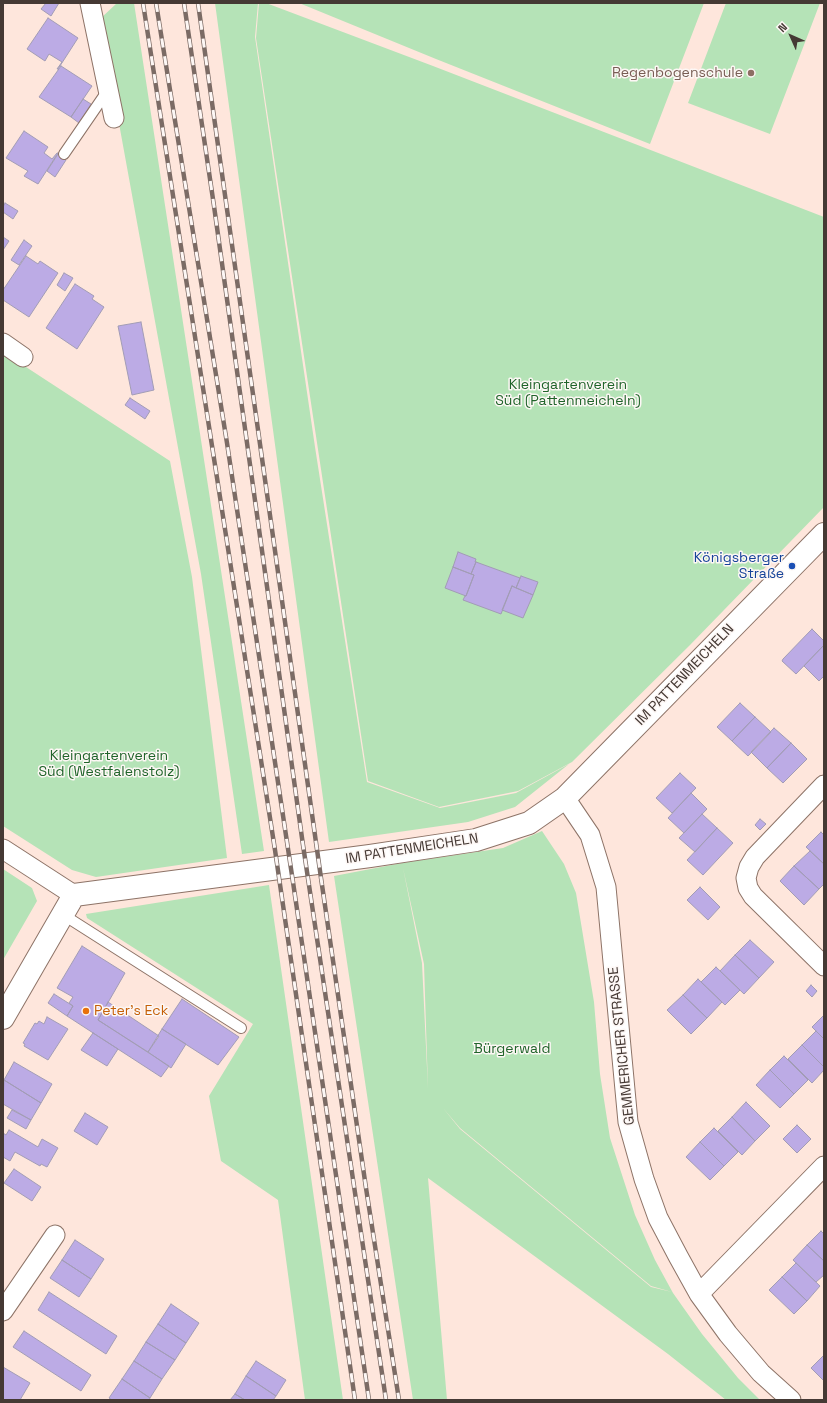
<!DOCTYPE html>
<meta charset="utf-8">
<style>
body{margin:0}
#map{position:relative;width:827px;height:1403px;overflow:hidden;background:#fee6dc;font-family:"Space Grotesk",sans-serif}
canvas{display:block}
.frame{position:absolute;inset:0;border:4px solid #453934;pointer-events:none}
.north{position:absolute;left:771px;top:16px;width:40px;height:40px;-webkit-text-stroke:3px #fdf7f5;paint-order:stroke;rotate:315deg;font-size:11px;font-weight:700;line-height:16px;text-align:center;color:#453934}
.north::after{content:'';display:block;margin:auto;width:14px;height:18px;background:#453934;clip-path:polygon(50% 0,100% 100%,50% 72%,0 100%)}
</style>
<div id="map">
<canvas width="827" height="1403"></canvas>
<div class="frame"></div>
<div class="north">N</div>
</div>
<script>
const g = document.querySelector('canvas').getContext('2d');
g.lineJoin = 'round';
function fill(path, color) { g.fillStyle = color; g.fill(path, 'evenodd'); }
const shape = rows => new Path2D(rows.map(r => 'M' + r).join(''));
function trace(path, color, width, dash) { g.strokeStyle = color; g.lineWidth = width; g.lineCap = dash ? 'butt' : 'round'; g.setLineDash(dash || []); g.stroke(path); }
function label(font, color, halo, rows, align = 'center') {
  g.font = font + ' "Space Grotesk",sans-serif'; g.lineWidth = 3; g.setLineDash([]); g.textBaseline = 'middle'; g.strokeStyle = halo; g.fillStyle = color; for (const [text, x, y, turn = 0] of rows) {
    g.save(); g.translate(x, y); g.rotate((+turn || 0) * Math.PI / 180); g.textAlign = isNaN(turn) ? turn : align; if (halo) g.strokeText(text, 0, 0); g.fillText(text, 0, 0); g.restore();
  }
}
fill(shape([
 [117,3,134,3,264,851,242,854,201,574,100,19],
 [215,3,258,3,255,37,315,447,367,782,440,808,516,793,569,764,515,807,468,822,329,842],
 [259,3,266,3,433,66,824,217,824,507,690,645,572,762,518,791,439,807,368,781,256,38],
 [299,3,704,3,650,144,436,59],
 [726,3,820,3,770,134,688,103],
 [3,352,170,461,192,577,227,858,96,877,72,870,3,826],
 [542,831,564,864,576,893,594,1002,600,1074,610,1138,635,1215,655,1260,673,1293,702,1334,738,1378,760,1400,726,1400,668,1354,428,1178,447,1400,413,1400,334,876,402,863,503,848],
 [403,868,424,964,428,1089,422,963],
 [443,1108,460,1128,651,1286,672,1292,651,1287,460,1129],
 [3,869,32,888,37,901,3,960],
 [269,885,343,1400,305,1400,278,1200,221,1161,209,1096,253,1024,87,918,86,914]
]), '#b5e3b7');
const building = shape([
 [46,3,59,3,51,16,41,9,46,3],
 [48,18,78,38,58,69,57,69,62,62,49,54,45,61,27,49,48,18],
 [61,66,92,86,71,117,39,97,61,66],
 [83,99,91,104,79,123,71,117,83,99],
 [24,131,48,147,44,153,52,159,57,153,58,153,38,184,24,176,28,171,6,158,24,131],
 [58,154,66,160,55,177,47,171,58,154],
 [5,203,18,211,13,219,3,212,3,207,5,203],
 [3,237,9,241,3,250,3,237],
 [24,240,32,246,19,265,11,260,24,240],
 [26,256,38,264,40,261,58,273,29,317,3,300,3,290,26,256],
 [64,273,73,278,65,291,57,285,64,273],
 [75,284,94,296,92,299,104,307,77,349,46,328,75,284],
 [141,322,154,390,132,395,118,326,141,322],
 [130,398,150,411,145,419,125,405,130,398],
 [458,552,476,559,475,562,476,562,471,574,453,567,458,552],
 [476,562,520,578,516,588,512,586,501,614,463,600,465,596,466,596,474,575,471,574,476,562],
 [453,567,474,575,466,596,445,588,453,567],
 [521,576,538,582,533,595,516,588,521,576],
 [512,586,533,595,523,618,502,610,512,586],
 [812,629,824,641,824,645,796,674,782,661,783,659,812,629],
 [824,645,824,676,819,681,804,666,824,645],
 [740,703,755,717,732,741,717,727,740,703],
 [755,717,771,732,748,756,732,741,755,717],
 [774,728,791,743,767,768,751,752,774,728],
 [791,743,807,759,783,783,767,768,791,743],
 [680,773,696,788,672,813,656,798,680,773],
 [691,793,707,809,684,833,668,818,691,793],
 [702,814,717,828,695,852,679,838,702,814],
 [760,819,766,824,760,830,755,825,760,819],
 [717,828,733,843,703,875,687,860,717,828],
 [821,832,824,835,824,864,806,847,821,832],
 [810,851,824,864,824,884,819,889,794,866,810,851],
 [794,866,819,889,804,905,780,881,794,866],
 [700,887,720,907,708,920,687,900,700,887],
 [750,940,774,962,759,978,735,955,750,940],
 [82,946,125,973,98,1020,169,1066,161,1077,67,1016,73,1006,69,1003,73,997,57,988,82,946],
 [735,955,759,978,744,994,720,971,735,955],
 [716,967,740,990,725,1005,701,982,716,967],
 [698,979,722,1002,707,1018,683,995,698,979],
 [811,985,817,991,812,997,806,991,811,985],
 [54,994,73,1006,67,1016,48,1003,54,994],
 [683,995,707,1018,691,1034,667,1010,683,995],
 [182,999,239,1037,218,1065,162,1029,182,999],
 [108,1002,159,1036,148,1052,98,1020,108,1002],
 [824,1015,824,1039,812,1027,824,1015],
 [47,1017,68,1029,48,1060,24,1046,25,1044,23,1043,35,1023,37,1024,39,1021,44,1024,47,1017],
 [162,1029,186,1044,171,1068,148,1052,162,1029],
 [816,1031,824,1039,824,1067,802,1045,816,1031],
 [93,1033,118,1049,107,1066,81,1050,93,1033],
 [802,1045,824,1067,824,1070,812,1083,788,1059,802,1045],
 [784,1056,808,1080,794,1094,770,1070,784,1056],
 [14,1062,52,1084,41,1103,4,1080,14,1062],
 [770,1070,794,1094,780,1108,756,1085,770,1070],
 [4,1080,41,1103,31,1120,3,1104,4,1080],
 [746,1102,770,1126,755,1141,732,1117,746,1102],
 [12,1110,31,1120,26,1129,7,1118,12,1110],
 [85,1113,108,1127,97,1145,74,1131,85,1113],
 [732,1117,755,1141,742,1155,718,1131,732,1117],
 [797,1125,811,1139,797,1153,783,1139,797,1125],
 [714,1128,738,1152,724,1166,700,1142,714,1128],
 [9,1130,38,1147,42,1139,58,1148,47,1167,41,1164,40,1166,15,1152,10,1161,3,1157,3,1133,6,1135,9,1130],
 [700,1142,724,1166,710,1180,686,1157,700,1142],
 [14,1169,41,1187,32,1201,4,1183,14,1169],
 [821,1231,824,1234,824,1261,807,1245,821,1231],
 [75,1240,104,1259,91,1279,62,1260,75,1240],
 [807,1245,824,1261,824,1275,816,1282,793,1260,807,1245],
 [62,1260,91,1279,79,1297,50,1278,62,1260],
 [796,1263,820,1286,807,1301,782,1277,796,1263],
 [782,1277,807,1301,794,1314,769,1290,782,1277],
 [49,1292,117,1336,106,1354,38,1310,49,1292],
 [171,1304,199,1323,186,1343,158,1324,171,1304],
 [158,1324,186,1343,175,1360,146,1342,158,1324],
 [24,1331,91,1375,81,1391,13,1347,24,1331],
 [146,1342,175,1360,162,1379,134,1361,146,1342],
 [824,1355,824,1379,823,1380,811,1368,824,1355],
 [134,1361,162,1379,150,1398,122,1379,134,1361],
 [256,1361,286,1380,276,1396,246,1376,256,1361],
 [3,1367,30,1383,20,1400,3,1400,3,1367],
 [246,1376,276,1396,273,1400,245,1400,235,1394,246,1376],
 [122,1379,150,1398,149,1400,112,1400,109,1398,122,1379],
 [235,1394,245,1400,230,1400,235,1394]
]);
fill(building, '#bcabe5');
trace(building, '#a29cb5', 1);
const service = shape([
 [64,154,108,90],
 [62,914,241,1028]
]);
const minor = shape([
 [90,3,114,118],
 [3,343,23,357],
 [824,785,755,857,749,867,746,878,748,888,753,896,824,966],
 [565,798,590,835,606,887,628,1122,644,1179,658,1218,678,1256,699,1294,728,1334,761,1373,791,1400],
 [3,849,74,895],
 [699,1294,824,1166],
 [3,1311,55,1235]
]);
const tertiary = shape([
 [3,1018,74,895,370,856,476,840,529,823,565,798,824,534]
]);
trace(service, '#8d7367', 12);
trace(minor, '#8d7367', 21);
trace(tertiary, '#8d7367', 24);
trace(service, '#fff', 10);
trace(minor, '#fff', 19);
trace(tertiary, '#fff', 22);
const rail = shape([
 [143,3,275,850,355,1400],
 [156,3,227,443,293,882,369,1400],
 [184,3,214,206,303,845,386,1400],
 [198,3,321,878,366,1188,399,1400]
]);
trace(rail, '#7b6b65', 4.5);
trace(rail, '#fdf7f5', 3, [9]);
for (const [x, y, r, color] of [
 [751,73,4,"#8d6e63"],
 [792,566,4,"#1a4fb4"],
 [86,1011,4,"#e8710a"]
]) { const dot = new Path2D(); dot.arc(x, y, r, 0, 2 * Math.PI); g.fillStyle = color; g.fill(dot); trace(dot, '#fdf7f5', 1.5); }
label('14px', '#785e54', '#fdf7f5', [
 ["Regenbogenschule",743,73]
], 'right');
label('14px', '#20642a', '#fdf7f5', [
 ["Kleingartenverein",568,385],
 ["Süd (Pattenmeicheln)",568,401],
 ["Kleingartenverein",109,756],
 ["Süd (Westfalenstolz)",109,772],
 ["Bürgerwald",512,1049]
]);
label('14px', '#164399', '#fdf7f5', [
 ["Königsberger",784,558],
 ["Straße",784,574]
], 'right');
label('14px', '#453934', '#fdf7f5', [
 ["IM PATTENMEICHELN",685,675,-46],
 ["IM PATTENMEICHELN",412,849,-9],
 ["GEMMERICHER STRASSE",622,1046,-96]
]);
label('14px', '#c56008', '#fdf7f5', [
 ["Peter's Eck",94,1011]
], 'left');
</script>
